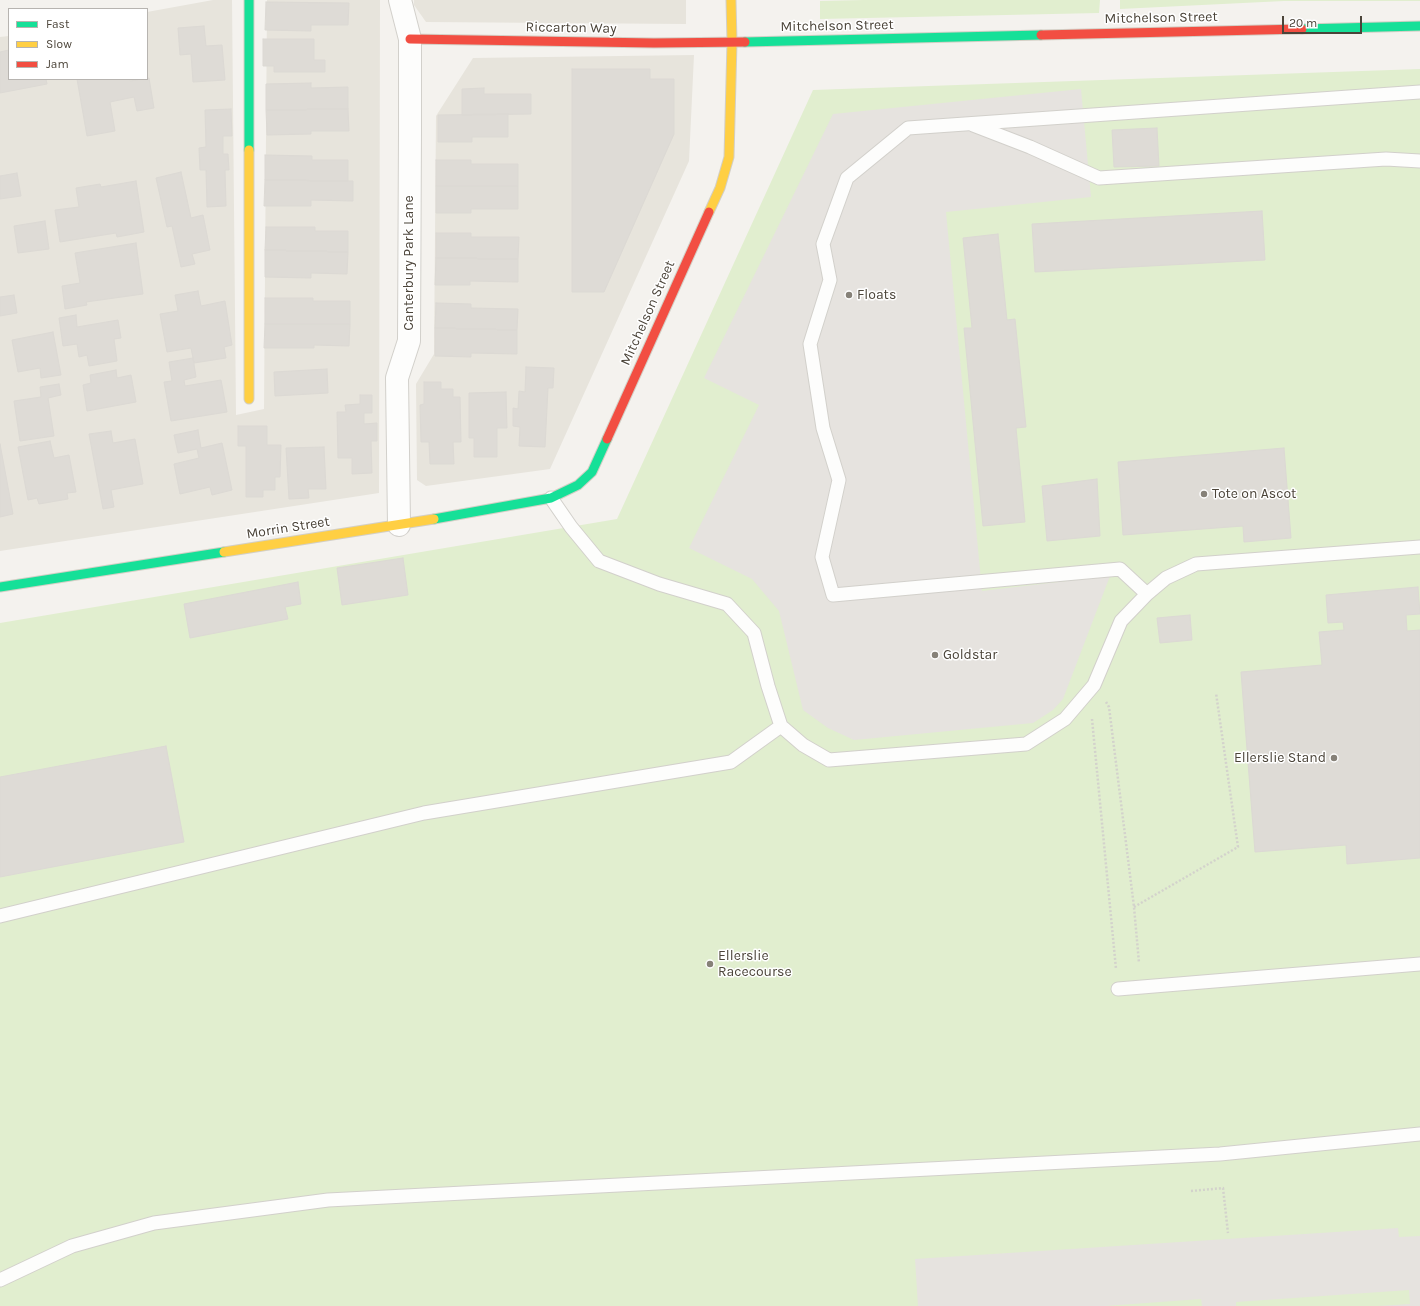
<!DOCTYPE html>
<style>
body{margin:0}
#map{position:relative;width:1420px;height:1306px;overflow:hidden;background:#f4f2ee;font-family:Karla,sans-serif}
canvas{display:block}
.legend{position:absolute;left:8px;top:8px;width:140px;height:72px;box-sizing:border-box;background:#fff;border:1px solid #b7b4b0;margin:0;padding:5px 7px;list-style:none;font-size:12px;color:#4b4439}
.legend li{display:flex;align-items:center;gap:8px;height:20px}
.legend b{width:20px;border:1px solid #b7b4b0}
.scale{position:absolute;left:1282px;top:16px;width:80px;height:18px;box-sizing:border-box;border:2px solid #4b4439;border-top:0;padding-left:5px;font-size:12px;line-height:14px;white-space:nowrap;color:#4b4439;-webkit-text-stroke:3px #fff;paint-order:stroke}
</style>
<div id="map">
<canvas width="1420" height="1306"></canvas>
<ul class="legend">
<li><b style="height:5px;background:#16e098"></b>Fast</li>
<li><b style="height:5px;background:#ffcf43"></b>Slow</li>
<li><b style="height:5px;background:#f24e42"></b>Jam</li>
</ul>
<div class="scale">20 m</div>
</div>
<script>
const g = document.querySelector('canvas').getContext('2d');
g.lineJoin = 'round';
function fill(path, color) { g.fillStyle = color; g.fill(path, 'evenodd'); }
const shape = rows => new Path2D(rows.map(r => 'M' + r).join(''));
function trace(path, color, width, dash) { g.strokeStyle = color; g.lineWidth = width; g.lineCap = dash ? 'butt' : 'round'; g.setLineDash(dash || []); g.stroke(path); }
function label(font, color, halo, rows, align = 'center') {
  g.font = font + ' Karla,sans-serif'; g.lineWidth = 3; g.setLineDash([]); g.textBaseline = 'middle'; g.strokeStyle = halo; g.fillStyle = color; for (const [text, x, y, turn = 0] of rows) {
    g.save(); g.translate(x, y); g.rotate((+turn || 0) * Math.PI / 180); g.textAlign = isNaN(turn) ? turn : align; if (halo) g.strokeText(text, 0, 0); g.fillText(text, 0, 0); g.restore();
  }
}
fill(shape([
 [213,0,232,0,236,415,264,409,267,0,380,0,379,493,0,551,0,37,9,36,9,79,147,79,147,12],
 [414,0,686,0,686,24,426,22,414,5],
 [694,55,689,161,550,469,426,486,417,480,416,384,434,354,436,116,473,58]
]), '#e7e4dc');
fill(shape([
 [864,0,1100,0,1099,13,820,19,820,1],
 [1120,0,1420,0,1420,1,1284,1,1120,9],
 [1420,69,1420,1306,0,1306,0,623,617,519,813,90]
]), '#e1eecf');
fill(shape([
 [1081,89,1091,197,946,212,982,591,1110,576,1063,699,1053,710,1033,723,854,740,828,728,803,710,779,611,752,579,689,548,759,405,704,378,833,114],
 [1398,1228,1399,1237,1420,1236,1420,1306,1377,1306,1410,1304,1409,1290,1236,1302,1236,1306,1202,1306,1201,1299,1105,1306,918,1306,915,1259]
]), '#e6e3df');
const building = shape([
 [266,2,349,3,348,25,311,25,311,31,265,30,266,2],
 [204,26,206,46,222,45,225,80,193,82,191,54,180,55,178,28,204,26],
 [263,39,314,39,314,60,325,60,325,72,274,72,274,66,263,66,263,39],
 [9,50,9,79,46,79,47,84,0,93,0,52,9,50],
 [572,69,650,69,650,79,674,79,674,134,604,292,572,292,572,69],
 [147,78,149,78,154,108,137,111,134,97,110,102,115,131,87,136,77,79,130,79,130,81,147,78],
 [311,83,311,88,348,87,348,109,266,110,266,84,311,83],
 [484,88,484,94,531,94,531,114,462,115,462,89,484,88],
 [231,109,232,136,223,136,223,154,228,154,229,170,225,170,226,206,207,207,206,170,200,170,199,148,206,147,205,110,231,109],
 [348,109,349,131,311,131,311,134,267,135,266,110,348,109],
 [508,114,508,137,472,137,472,142,438,142,438,115,508,114],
 [1157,128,1159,166,1114,167,1112,130,1157,128],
 [265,155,312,156,312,160,348,160,348,181,265,180,265,155],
 [436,160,471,160,471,164,518,164,518,186,436,186,436,160],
 [181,172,191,218,203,215,210,250,192,254,195,264,181,267,172,226,167,227,156,178,181,172],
 [17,173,21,196,0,199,0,176,17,173],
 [265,180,353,181,353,201,311,200,311,206,264,206,265,180],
 [136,181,144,232,117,237,116,233,60,242,55,210,79,207,76,188,100,184,101,187,136,181],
 [436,186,518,186,518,209,471,209,471,213,436,213,436,186],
 [1262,211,1265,260,1035,272,1032,224,1262,211],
 [45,221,49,249,18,253,14,226,45,221],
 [266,227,315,227,315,231,348,231,348,252,265,250,266,227],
 [436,233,471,233,471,237,519,237,518,259,436,258,436,233],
 [998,234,1007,320,1015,319,1026,427,1016,428,1025,522,983,526,964,328,972,328,963,238,998,234],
 [136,243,143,294,86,302,87,305,65,309,62,286,80,283,75,253,136,243],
 [265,250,348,252,347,274,311,273,311,278,265,277,265,250],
 [436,258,518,259,518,282,470,281,470,285,435,285,436,258],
 [198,291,201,306,225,301,232,345,224,347,226,358,194,363,191,348,167,352,160,314,178,311,175,295,198,291],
 [14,295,17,313,0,316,0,297,14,295],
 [265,298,313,298,313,301,350,301,350,324,265,324,265,298],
 [436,303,471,304,471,308,518,309,517,330,435,328,436,303],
 [76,315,77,327,118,320,121,338,114,339,117,361,89,366,87,355,79,357,77,344,63,346,59,318,76,315],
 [265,324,350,324,349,346,314,345,314,348,264,348,265,324],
 [435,328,517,330,517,354,471,353,471,357,435,356,435,328],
 [53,332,61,375,41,378,40,368,18,372,12,340,53,332],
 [193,358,196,377,184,380,185,386,221,380,227,412,171,421,164,382,172,381,169,362,193,358],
 [526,367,554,368,553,388,548,388,545,447,519,446,520,427,513,426,513,408,518,409,519,391,525,392,526,367],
 [327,369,328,393,275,396,274,372,327,369],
 [116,370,117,378,131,375,136,402,87,411,83,385,91,383,90,375,116,370],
 [424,382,441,382,441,389,453,389,453,397,460,397,461,442,453,442,454,464,430,464,429,442,421,442,420,405,424,404,424,382],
 [59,384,61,395,48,398,54,436,20,441,14,401,41,397,40,387,59,384],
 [506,392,507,428,497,428,497,457,474,457,474,438,469,438,469,393,506,392],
 [360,395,372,395,372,413,364,413,364,424,377,423,377,441,371,441,372,473,352,474,352,458,338,458,337,412,346,412,345,405,360,404,360,395],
 [238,426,267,426,267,445,281,445,280,477,275,477,275,490,263,490,263,497,246,497,246,446,238,446,238,426],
 [198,430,201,448,222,443,232,490,212,495,210,487,180,494,174,464,199,458,197,449,178,453,174,435,198,430],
 [111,431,113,443,135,439,143,484,111,490,114,507,103,509,89,434,111,431],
 [50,441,54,458,69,455,76,492,67,493,68,499,39,504,37,498,28,500,18,447,50,441],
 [0,444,13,514,0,517,0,444],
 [324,447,326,489,308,489,309,498,289,499,286,448,324,447],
 [1284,448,1291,538,1244,542,1243,526,1123,535,1118,462,1284,448],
 [1097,479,1100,536,1047,541,1042,486,1097,479],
 [403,558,408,595,342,605,337,568,403,558],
 [298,582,301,604,285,607,288,619,190,638,184,604,298,582],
 [1418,587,1420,614,1406,615,1407,631,1420,630,1420,858,1347,864,1346,845,1255,852,1241,672,1322,665,1319,632,1344,630,1343,622,1328,623,1326,595,1418,587],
 [1190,615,1192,640,1160,643,1157,618,1190,615],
 [166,746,184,842,0,877,0,777,166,746]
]);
fill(building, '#dedbd6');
trace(building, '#dcd9d4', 1);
const lane = shape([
 [973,125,1030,147,1099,178,1386,159,1420,161],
 [551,498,571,527,599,561,659,584,727,604,754,633,768,686,781,726,803,745,829,760,1026,744,1065,719,1094,685,1121,621,1147,594,1166,578,1196,564,1420,547],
 [1147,594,1120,569,833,595,822,557,839,480,823,428,810,344,830,280,823,244,847,178,908,128,1420,92],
 [0,916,424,813,731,762,781,726],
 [1118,989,1420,964],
 [0,1280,72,1246,154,1223,328,1200,1220,1154,1420,1134]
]);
const street = shape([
 [399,525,397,378,409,341,410,132,410,39,400,0]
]);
const fast = shape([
 [249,0,249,150],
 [1302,29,1420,26],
 [745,42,1041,35],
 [434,519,551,498,578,485,592,472,607,439],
 [0,587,224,552]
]);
const slow = shape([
 [249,150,249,399],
 [709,212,720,188,729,157,732,42,731,0],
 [224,552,434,519]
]);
const jam = shape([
 [1041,35,1302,29],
 [410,39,654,43,745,42],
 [607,439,709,212]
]);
trace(lane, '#d2d0cb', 15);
trace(street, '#d2d0cb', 24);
trace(fast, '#d3cfc5', 11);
trace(slow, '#d3cfc5', 11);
trace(jam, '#d3cfc5', 11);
trace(shape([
 [1106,702,1109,707,1134,907,1139,963],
 [1092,719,1116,969],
 [1134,907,1238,847,1216,693],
 [1191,1191,1223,1188,1228,1233]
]), '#d3d2cc', 2.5, [2, 2]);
trace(lane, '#fdfdfc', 13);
trace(street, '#fdfdfc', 22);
trace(fast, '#16e098', 9);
trace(slow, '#ffcf43', 9);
trace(jam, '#f24e42', 9);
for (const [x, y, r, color] of [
 [849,295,4,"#868178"],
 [1204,494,4,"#868178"],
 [935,655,4,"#868178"],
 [1334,758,4,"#868178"],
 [710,964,4,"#868178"]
]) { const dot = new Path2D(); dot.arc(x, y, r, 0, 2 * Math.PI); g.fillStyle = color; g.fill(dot); trace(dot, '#fff', 1.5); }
label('14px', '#4b4439', '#fff', [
 ["Mitchelson Street",1161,18,-1],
 ["Mitchelson Street",837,26,-1],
 ["Riccarton Way",571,28,1],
 ["Canterbury Park Lane",409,263,-90],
 ["Mitchelson Street",648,313,-66],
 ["Morrin Street",288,528,-9]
]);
label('14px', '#4b4439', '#fff', [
 ["Floats",857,295],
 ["Tote on Ascot",1212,494],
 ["Goldstar",943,655],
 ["Ellerslie Stand",1326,758,"right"],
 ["Ellerslie",718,956],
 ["Racecourse",718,972]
], 'left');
</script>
